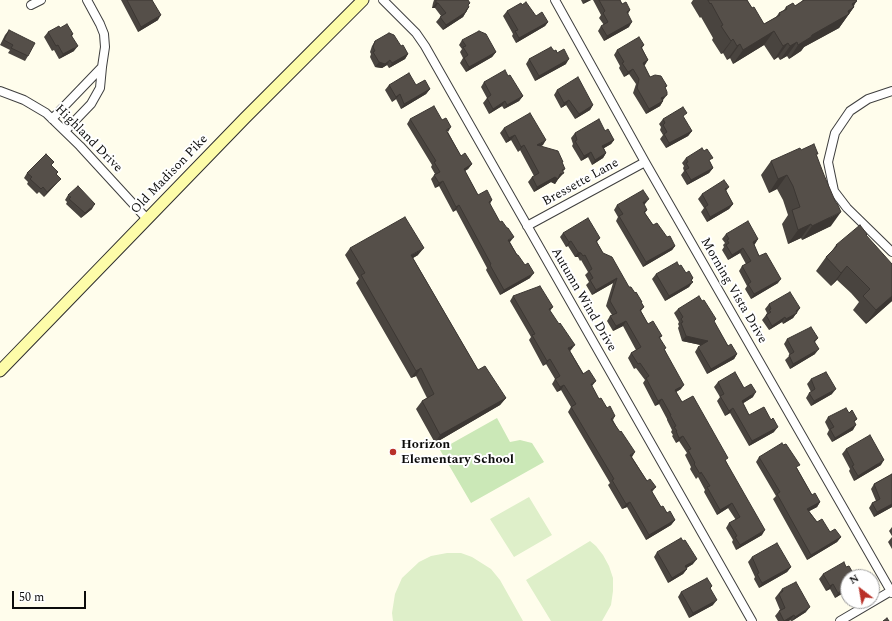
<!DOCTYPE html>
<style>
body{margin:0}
#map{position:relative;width:892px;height:621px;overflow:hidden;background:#fffdec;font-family:Spectral,serif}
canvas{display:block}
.north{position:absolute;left:840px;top:569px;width:40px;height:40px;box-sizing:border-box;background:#fff;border:1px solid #9e9e9e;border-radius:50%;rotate:329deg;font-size:11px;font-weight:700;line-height:16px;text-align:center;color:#0c0c0c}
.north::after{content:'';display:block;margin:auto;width:14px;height:18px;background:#b93028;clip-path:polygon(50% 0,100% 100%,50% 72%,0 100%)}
.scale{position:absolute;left:12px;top:591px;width:74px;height:18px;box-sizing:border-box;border:2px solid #0c0c0c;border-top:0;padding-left:5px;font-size:12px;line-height:14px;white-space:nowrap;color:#0c0c0c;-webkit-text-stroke:3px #fff;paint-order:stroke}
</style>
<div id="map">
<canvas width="892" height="621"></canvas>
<div class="north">N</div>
<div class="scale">50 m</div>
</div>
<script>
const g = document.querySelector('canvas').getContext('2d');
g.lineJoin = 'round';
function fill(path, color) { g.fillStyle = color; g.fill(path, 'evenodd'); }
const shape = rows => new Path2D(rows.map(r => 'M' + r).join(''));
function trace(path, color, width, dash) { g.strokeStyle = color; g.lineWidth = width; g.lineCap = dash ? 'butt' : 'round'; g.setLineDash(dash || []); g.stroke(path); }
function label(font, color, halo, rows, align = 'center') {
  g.font = font + ' Spectral,serif'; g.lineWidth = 4; g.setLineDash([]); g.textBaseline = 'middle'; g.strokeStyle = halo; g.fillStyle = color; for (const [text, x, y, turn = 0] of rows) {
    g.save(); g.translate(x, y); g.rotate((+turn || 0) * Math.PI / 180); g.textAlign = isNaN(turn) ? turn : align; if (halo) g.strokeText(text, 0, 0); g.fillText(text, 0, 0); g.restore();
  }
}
fill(shape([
 [497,418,510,442,520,440,532,443,544,462,471,503,440,450]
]), '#cbe8b7');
fill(shape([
 [529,497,552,535,514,557,490,519],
 [590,541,596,546,603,555,609,566,613,578,613,591,611,605,602,621,551,621,526,580],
 [447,553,461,553,472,557,491,569,500,580,523,621,393,621,392,613,395,594,402,578,419,562,431,556]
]), '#deefc9');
const minor = shape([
 [383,0,416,33,425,46,752,621],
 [555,0,645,162,892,593],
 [31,5,41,0],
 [0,91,24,100,46,113,80,146,147,219],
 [892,91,868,99,850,111,835,133,828,162,834,191,847,208,892,252],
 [52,119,102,67,105,47,104,34,100,24,87,0],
 [65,131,91,104,100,88,102,67],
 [527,226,645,162],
 [840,621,891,591]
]);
const secondary = shape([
 [0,371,245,118,363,0]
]);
trace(minor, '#3f3f3f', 10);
trace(secondary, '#2e2e2e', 13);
trace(minor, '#fff', 8);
trace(secondary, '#fdfca9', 11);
fill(shape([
 [121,0,152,0,158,20,138,32],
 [434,0,468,0,468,6,469,7,463,17,443,30,436,22,441,16,435,8,432,8,433,3],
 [581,0,591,0,583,4],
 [593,0,620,0,622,4,630,10,628,14,629,27,604,41,598,31,601,26,604,25,599,18,601,15],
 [693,0,747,0,752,8,764,24,776,17,779,13,784,10,786,7,795,6,803,1,802,0,856,0,854,6,854,7,839,28,804,47,801,51,789,59,787,56,780,60,778,57,774,60,764,45,733,64,730,58,727,60,723,53,721,54,712,40,713,38,701,17,700,18,691,3],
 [522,5,536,16,548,22,545,26,516,43,512,36,513,34,503,16,507,11],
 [60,28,73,34,72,36,74,51,59,59,54,50,52,51,44,37,48,32],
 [9,30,28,56,25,61,8,53,10,50,0,45,5,35],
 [462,40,496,52,492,57,466,72,460,63,463,58,460,52,462,49,459,45],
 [375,41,401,46,408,54,405,59,389,68,387,65,382,68,375,67,370,57,371,54,370,52,372,46],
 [644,45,642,48,648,60,644,65,650,77,667,86,665,88,663,100,663,101,660,106,646,114,633,93,636,84,629,74,624,77,619,68,620,66,614,55,617,50],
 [554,51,557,53,566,64,535,81,526,64,529,59],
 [508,76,523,96,519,101,504,109,502,106,489,114,483,103,487,98,481,87,484,82],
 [389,85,416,85,430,89,426,94,401,109,396,99,392,102,385,90],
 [557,90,593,105,590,110,575,119,566,105,561,108,554,95],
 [410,119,448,132,461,156,472,164,468,169,465,171,478,195,492,200,490,204,510,242,530,278,500,295,486,270,487,268,456,210,453,212,439,186,435,188,431,179,435,174,431,167,432,165,407,124],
 [663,119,692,131,688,136,666,148,660,139,663,135,660,130,661,127,659,124],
 [504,128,543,145,540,146,562,163,563,171,560,177,559,178,555,184,551,182,534,192,528,182,532,177,534,176,520,150,518,152,511,140,506,143,500,133],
 [605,131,614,140,611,144,604,148,606,153,603,158,592,165,588,157,581,161,572,146,573,144,571,138,575,133],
 [801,150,817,156,831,226,802,240,801,238,788,244,782,224,788,215,783,200,777,189,769,193,761,175,771,161],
 [686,158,710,162,713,168,709,173,687,185,681,175,684,171,683,168,684,166,682,163],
 [51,166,56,174,57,183,44,197,39,192,37,194,27,184,28,182,24,178,27,173],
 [729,187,726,191,733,204,729,209,707,222,701,212,704,208,698,199,702,194],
 [68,195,92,209,81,218,66,204,67,202,65,200],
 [645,204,644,205,647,210,645,213,653,225,667,237,675,246,672,250,643,267,616,221,618,217,614,210,617,205],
 [563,233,600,238,597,242,603,253,629,287,635,293,641,303,644,307,641,311,648,324,662,336,660,338,681,389,676,392,682,402,726,461,762,535,736,550,732,542,733,540,726,528,729,523,736,520,728,508,717,515,704,492,705,490,698,477,696,479,690,469,691,467,685,455,687,453,679,441,676,443,672,436,673,435,671,432,672,430,667,420,667,419,659,404,655,406,643,383,645,380,636,368,634,369,628,358,631,353,636,350,623,326,613,331,607,321,610,316,612,315,606,306,613,283,592,295,586,285,589,282,585,275,588,272,581,260,580,261,578,257,575,257,568,246,566,247,560,237],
 [726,234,758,239,754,245,759,256,778,283,751,299,745,289,747,286,739,271,742,266,746,264,740,253,728,260,722,250,724,247,723,245,725,243,722,239],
 [866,235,892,301,866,324,853,310,859,302,851,293,837,280,831,286,816,271,826,257,831,252,836,245],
 [350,248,418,255,413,258,478,370,506,398,500,405,435,443,416,409,422,401,427,398,416,376,411,378,356,283,359,279,345,255],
 [686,273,693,278,689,287,665,301,652,279,656,274],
 [513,296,553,307,550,311,571,350,570,351,599,399,615,416,613,420,632,457,647,481,656,487,652,492,661,507,675,520,671,525,646,540,627,507,622,509,608,485,610,483,568,412,571,407,561,390,557,392,552,384,555,379,546,364,543,366,529,340,531,337,510,301],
 [769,304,800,308,793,318,783,324,782,322,769,330,762,320,766,315,767,313,765,309],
 [678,309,714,322,728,346,737,354,734,359,707,374,695,352,698,347,701,345,682,341,678,328,679,326,678,324,679,322,674,313],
 [818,338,815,342,815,354,790,369,785,360,790,355,784,344,787,339],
 [811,379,832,394,811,406,806,398,809,393,811,392,807,384],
 [718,382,744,388,753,397,743,403,749,415,771,420,774,432,749,446,730,413,725,416,717,401,720,397,714,387],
 [849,413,857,419,854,422,853,430,832,442,827,434,829,430,825,422,828,417],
 [846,449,881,465,854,481,849,471,850,469,842,454],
 [759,457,797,468,812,495,820,502,817,507,809,511,817,522,830,532,841,537,837,542,807,560,773,499,776,496,756,462],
 [892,474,892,507,874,517,869,508,872,503,876,501,871,489,874,484],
 [892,527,892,536,889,531],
 [892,537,892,549,888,542],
 [657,552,693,564,686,568,687,569,683,574,668,583,654,557],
 [752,557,791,567,787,572,759,588,754,579,755,577,748,562],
 [823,574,848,577,848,590,835,598,830,589,826,591,819,579],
 [712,586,710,589,713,605,689,618,678,597,681,592],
 [782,589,806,612,792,621,791,621,790,620,789,621,778,621,775,616,779,611,780,610,775,598]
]), '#49443f');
fill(shape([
 [586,0,591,0,583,4],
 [857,1,852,8,854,7,839,28,804,47,801,51,789,59,798,45,852,4],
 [436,3,438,3,435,8,432,8],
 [469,7,463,17,443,30,446,25],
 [161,15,158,20,138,32,141,27],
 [548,22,545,26,516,43,519,38],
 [632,22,629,27,604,41,607,36],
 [774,31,764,45,733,64,743,50],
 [733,39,723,53,721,54,731,41],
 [797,42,787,56,780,60,790,46],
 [788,43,778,57,774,60,783,46],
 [740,44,730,58,727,60,737,46],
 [78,46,74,51,59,59,63,54],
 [496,52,492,57,466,72,469,67],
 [408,54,405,59,389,68,392,63],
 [569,59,566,64,535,81,539,76],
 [390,60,387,65,382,68,375,67,379,62],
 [648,60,645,65,639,68,643,63],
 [633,69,629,74,624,77,628,72],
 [430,89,426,94,401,109,404,104],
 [400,94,396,99,392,102,396,97],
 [667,95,663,100,658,103,661,98],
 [523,96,519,101,504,109,507,105],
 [569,100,566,105,561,108,564,103],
 [505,101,502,106,489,114,493,109],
 [663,101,660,106,646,114,649,109],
 [593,105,590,110,575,119,579,114],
 [451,127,448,132,446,130],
 [692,131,688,136,666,148,669,143],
 [515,135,511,140,506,143,509,138],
 [546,140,543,145,534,150,537,145],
 [614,140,611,144,599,151,602,146],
 [524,145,520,150,518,152,521,147],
 [591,152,588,157,581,161,584,156],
 [606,153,603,158,592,165,595,160],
 [472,164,468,169,460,174,464,169],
 [713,168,709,173,687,185,691,180],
 [565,169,561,174,564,173,558,179,555,184,551,182,534,192,537,187],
 [787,175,777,189,769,193,778,179],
 [61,179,57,183,44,197,47,192],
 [443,181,439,186,435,188,439,183],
 [649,199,645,204,639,207,643,202],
 [95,204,92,209,81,218,85,213],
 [733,204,729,209,707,222,710,217],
 [459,205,456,210,453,212,456,207],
 [841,212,831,226,802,240,812,226],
 [811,224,801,238,788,244,798,230],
 [514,237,510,242,505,245,508,240],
 [758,239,755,244,750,247,753,242],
 [571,241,568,246,566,247,569,242],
 [675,246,672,250,643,267,646,262],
 [424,248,418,255,406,262,411,255],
 [743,248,740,253,728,260,732,255],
 [578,252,581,253,578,257,575,257],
 [847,266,837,280,831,286,841,273],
 [534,273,530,278,500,295,504,290],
 [617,278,613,283,592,295,596,290],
 [781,279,778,283,751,299,754,294],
 [693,282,689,287,665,301,669,296],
 [892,296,892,301,866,324,876,310],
 [800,308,793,318,783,324,786,319],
 [785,317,782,322,769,330,772,326],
 [626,321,623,326,613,331,616,326],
 [686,336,708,341,705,346,682,341],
 [575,345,571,350,565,353,568,348],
 [819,349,815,354,790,369,793,364],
 [737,354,734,359,707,374,711,369],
 [550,359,546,364,543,366,547,361],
 [421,368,416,376,411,378,416,371],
 [596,381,592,386,587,389,591,384],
 [564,385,561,390,557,392,560,387],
 [684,385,681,389,671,395,675,390],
 [836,389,832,394,811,406,814,401],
 [756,392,753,397,739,406,742,401],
 [506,398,500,405,435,443,440,435],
 [662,399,659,404,655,406,658,401],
 [733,408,730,413,725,416,729,411],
 [856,425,853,430,832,442,835,438],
 [778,427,774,432,749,446,752,441],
 [683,436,679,441,676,443,679,438],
 [635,452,632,457,627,460,630,455],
 [884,460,881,465,854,481,858,476],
 [630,502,627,507,622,509,626,504],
 [820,502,817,507,804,514,807,509],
 [732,503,728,508,717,515,720,510],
 [892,504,892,507,874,517,877,512],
 [675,520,671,525,646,540,649,535],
 [765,530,762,535,736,550,740,545],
 [841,537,837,542,807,560,811,555],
 [697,559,693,564,682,571,685,566],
 [791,567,787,572,759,588,762,583],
 [687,569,683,574,668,583,672,578],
 [833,584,830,589,826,591,830,586],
 [848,587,848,590,835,598,838,593],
 [717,600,713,605,689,618,693,613],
 [810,607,806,612,792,621,795,617],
 [794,615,790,620,789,621,784,621]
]), '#3c3733');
const building = shape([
 [127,0,152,0,161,15,141,27,127,0],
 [436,0,468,0,470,3,468,5,469,7,466,10,466,12,446,25,440,17,446,13,438,3,436,3,436,0],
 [599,0,620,0,622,4,626,2,630,10,627,12,632,22,607,36,601,26,608,22,603,13,605,11,599,0],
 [708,0,747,0,752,8,754,7,764,24,780,15,779,13,787,9,786,7,793,3,795,6,804,0,856,0,857,1,852,4,854,7,848,11,849,14,812,35,811,37,798,45,797,42,790,46,788,43,783,46,774,31,743,50,740,44,737,46,733,39,731,41,721,26,723,25,711,3,710,4,708,0],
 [526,2,536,16,542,12,548,22,519,38,515,31,518,30,507,11,521,3,522,5,526,2],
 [67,24,73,34,71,35,78,46,63,54,58,45,56,46,48,32,59,26,60,28,67,24],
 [9,30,35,43,28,56,11,48,13,45,4,40,9,30],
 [479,31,486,34,496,52,469,67,464,58,468,55,463,47,466,46,462,40,479,31],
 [389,33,394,35,401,46,403,45,408,54,392,63,390,60,385,64,379,62,373,52,375,51,373,47,375,41,389,33],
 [639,37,644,45,641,47,648,60,643,63,650,77,655,75,661,76,667,86,665,87,667,92,667,95,661,98,663,101,649,109,637,88,639,79,633,69,628,72,622,63,624,62,617,50,639,37],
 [551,47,554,51,556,50,557,53,564,49,569,59,539,76,529,59,551,47],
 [505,70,508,76,510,75,523,96,507,105,505,101,493,109,487,98,491,95,484,82,505,70],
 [409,73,416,85,425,80,430,89,404,104,400,94,396,97,389,85,409,73],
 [578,77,593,105,579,114,569,100,564,103,557,90,578,77],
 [434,106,442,120,446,118,451,127,446,130,461,156,465,153,472,164,464,169,478,195,487,190,492,200,489,202,500,222,502,221,507,228,508,228,514,237,508,240,517,255,518,255,525,265,528,263,534,273,504,290,490,265,491,264,459,205,456,207,443,181,439,183,434,175,440,172,434,162,436,161,410,119,434,106],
 [683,107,687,113,683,116,692,131,669,143,664,134,667,132,663,125,665,123,663,119,683,107],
 [530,113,546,140,537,145,558,151,563,162,562,162,565,169,562,170,564,173,560,174,558,179,555,177,537,187,532,177,539,173,524,145,521,147,515,135,509,138,504,128,530,113],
 [599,119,605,131,608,129,614,140,602,146,606,153,595,160,591,152,584,156,575,141,577,140,575,133,599,119],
 [814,144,818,154,816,154,824,175,836,203,837,203,841,212,812,226,811,224,798,230,792,210,800,207,793,186,787,175,778,179,771,161,800,148,801,150,814,144],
 [702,148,704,151,707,149,713,158,709,160,713,168,691,180,685,170,689,168,686,163,688,162,686,158,702,148],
 [46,154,54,162,51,165,58,172,56,174,61,179,47,192,43,187,41,189,30,179,32,177,27,173,46,154],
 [724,180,729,187,725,189,733,204,710,217,705,207,708,205,702,194,724,180],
 [78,186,95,204,85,213,69,199,71,197,68,195,78,186],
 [643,190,649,199,643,202,647,210,644,212,653,225,657,223,667,237,670,236,675,246,646,262,619,216,623,214,617,205,643,190],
 [405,217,424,248,411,255,478,370,485,366,506,398,440,435,422,401,434,394,421,368,416,371,361,275,365,273,350,248,405,217],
 [588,218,600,238,596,241,603,253,612,257,629,287,631,287,635,293,636,292,642,302,641,302,644,307,640,310,648,324,653,321,662,336,659,337,666,348,664,349,684,385,675,390,682,402,693,396,728,458,725,460,765,530,740,545,735,537,737,536,729,523,740,517,732,503,720,510,707,487,710,486,701,472,700,474,694,464,695,463,688,450,691,449,683,436,679,438,676,431,677,431,674,427,676,426,670,415,671,415,662,399,658,401,646,378,649,376,640,363,638,364,631,353,641,347,626,321,616,326,610,316,617,313,610,301,617,278,596,290,590,280,593,278,589,271,592,269,585,255,583,256,581,253,578,252,571,241,569,242,563,233,588,218],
 [748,221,758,239,753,242,759,256,766,253,781,279,754,294,748,284,751,282,742,266,751,261,743,248,732,255,726,245,729,243,727,240,729,239,726,234,748,221],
 [860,225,867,234,866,235,892,264,892,296,876,310,863,296,870,289,847,266,841,273,826,257,837,246,836,245,860,225],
 [677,262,679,266,681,265,686,273,689,271,693,278,691,280,693,282,669,296,656,274,677,262],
 [540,286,553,307,549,309,559,324,560,323,575,345,568,348,583,374,589,370,596,381,591,384,599,399,601,398,607,408,610,406,615,416,611,419,620,432,621,431,635,452,630,455,647,481,650,479,656,487,651,490,661,507,663,506,667,513,670,511,675,520,649,535,630,502,626,504,612,480,614,479,571,407,576,404,564,385,560,387,555,379,560,376,550,359,547,361,532,335,535,334,513,296,540,286],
 [790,292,800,308,796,311,797,313,786,319,785,317,772,326,766,315,771,312,769,310,771,309,769,304,790,292],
 [699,296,702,301,704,300,716,319,714,321,728,346,731,344,737,354,711,369,698,347,708,341,686,336,681,323,683,322,681,319,683,317,678,309,699,296],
 [811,327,818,338,814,341,819,349,793,364,789,355,794,352,787,339,811,327],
 [735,372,744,388,751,384,756,392,742,401,749,415,764,407,771,420,773,418,778,427,752,441,733,408,729,411,720,396,724,394,718,382,735,372],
 [826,372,836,389,814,401,809,393,815,389,811,379,826,372],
 [846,408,849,413,852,410,857,419,854,421,856,425,835,438,830,429,834,427,828,417,846,408],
 [870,435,884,460,858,476,852,466,854,465,846,449,870,435],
 [782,443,783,445,786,444,800,465,796,467,812,495,815,493,820,502,807,509,817,522,822,519,830,532,835,529,841,537,811,555,777,494,780,492,759,457,782,443],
 [892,474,892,504,877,512,872,503,880,499,874,484,892,474],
 [681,538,683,541,685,540,697,559,685,566,687,569,672,578,657,552,681,538],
 [777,543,791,567,762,583,757,574,759,573,752,557,777,543],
 [844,562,846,567,849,566,853,573,859,570,863,577,848,577,848,587,838,593,833,584,830,586,823,574,844,562],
 [707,578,712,586,710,588,717,600,693,613,681,592,707,578],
 [796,582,810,607,795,617,794,615,784,621,779,611,785,608,779,594,783,591,782,589,796,582],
 [887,618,889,621,883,621,887,618]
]);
fill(building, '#554f49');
trace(building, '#3c3733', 1);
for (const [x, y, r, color] of [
 [393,452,4,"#b93028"]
]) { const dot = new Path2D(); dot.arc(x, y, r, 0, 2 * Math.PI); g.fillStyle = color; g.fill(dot); trace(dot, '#fff', 1.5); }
label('13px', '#0c0c0c', '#fff', [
 ["Highland Drive",88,139,45],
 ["Old Madison Pike",170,175,-46],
 ["Bressette Lane",581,183,-29],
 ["Morning Vista Drive",733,291,60],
 ["Autumn Wind Drive",583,300,60]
]);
label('bold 13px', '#0c0c0c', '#fff', [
 ["Horizon",401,445],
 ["Elementary School",401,460]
], 'left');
</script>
